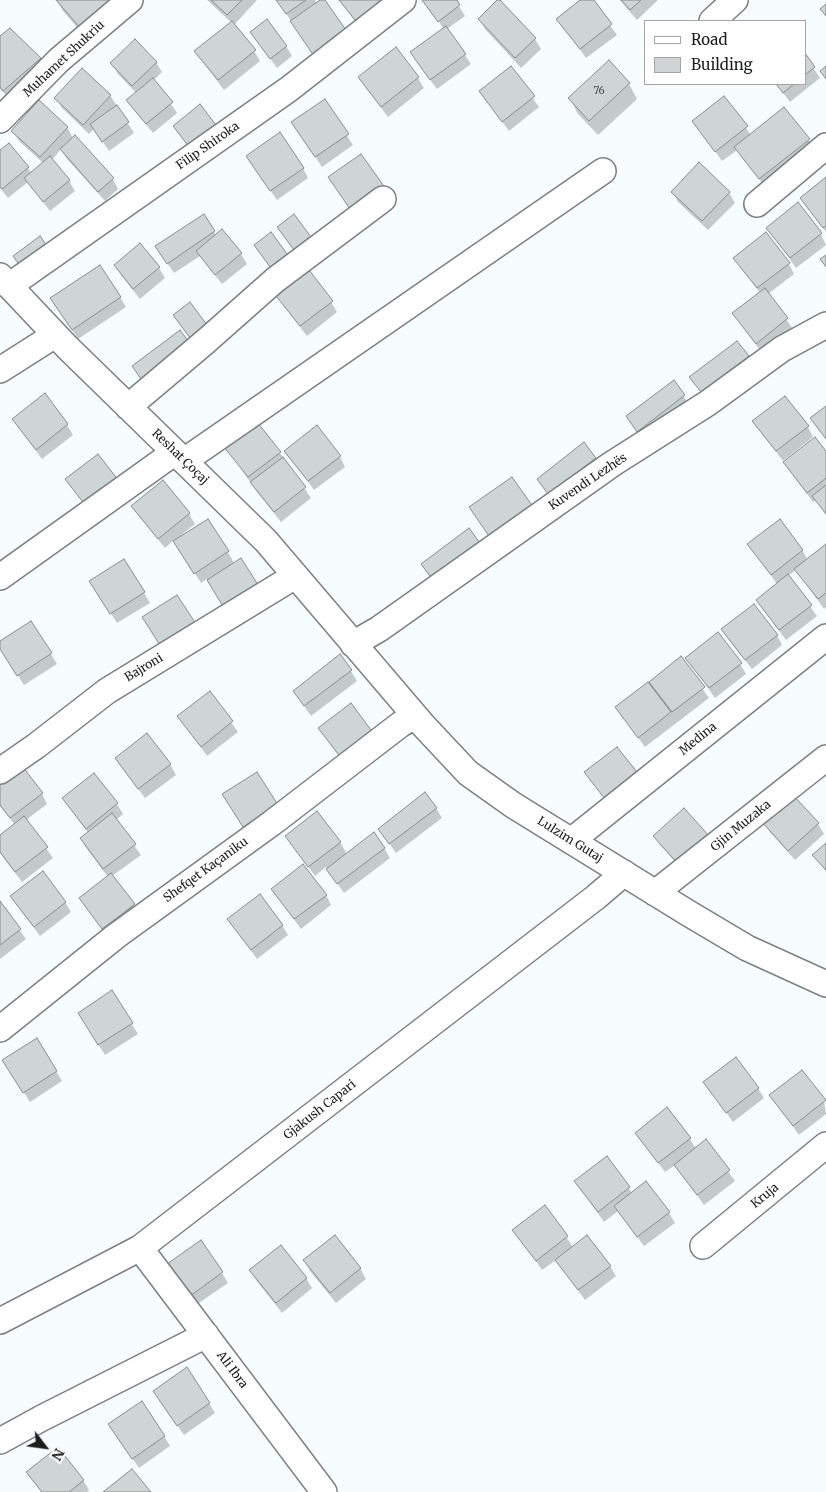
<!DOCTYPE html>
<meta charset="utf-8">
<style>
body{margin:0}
#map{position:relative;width:826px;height:1492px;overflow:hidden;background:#f6fdfc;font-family:Merriweather,serif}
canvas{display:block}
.legend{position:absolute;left:644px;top:20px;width:162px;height:65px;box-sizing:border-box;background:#fff;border:1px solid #a3a5a4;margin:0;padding:6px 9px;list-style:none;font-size:15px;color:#1a1d1c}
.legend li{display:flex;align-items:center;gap:10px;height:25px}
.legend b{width:25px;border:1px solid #a3a5a4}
.north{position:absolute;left:20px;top:1422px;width:50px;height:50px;-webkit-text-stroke:4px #fff;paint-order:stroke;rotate:120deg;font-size:14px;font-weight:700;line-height:20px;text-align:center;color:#1a1d1c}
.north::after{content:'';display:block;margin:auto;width:18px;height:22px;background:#1a1d1c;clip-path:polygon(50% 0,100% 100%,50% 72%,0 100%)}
</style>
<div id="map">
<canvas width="826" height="1492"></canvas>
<ul class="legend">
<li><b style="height:6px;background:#fff"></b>Road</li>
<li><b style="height:14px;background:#ced5d4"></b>Building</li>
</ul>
<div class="north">N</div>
</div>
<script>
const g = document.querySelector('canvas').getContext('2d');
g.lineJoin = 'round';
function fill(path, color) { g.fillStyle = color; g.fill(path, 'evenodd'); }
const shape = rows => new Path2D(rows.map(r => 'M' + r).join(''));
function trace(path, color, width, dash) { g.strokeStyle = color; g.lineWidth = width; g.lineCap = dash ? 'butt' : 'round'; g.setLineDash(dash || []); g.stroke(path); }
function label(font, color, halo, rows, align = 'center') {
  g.font = font + ' Merriweather,serif'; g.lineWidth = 4.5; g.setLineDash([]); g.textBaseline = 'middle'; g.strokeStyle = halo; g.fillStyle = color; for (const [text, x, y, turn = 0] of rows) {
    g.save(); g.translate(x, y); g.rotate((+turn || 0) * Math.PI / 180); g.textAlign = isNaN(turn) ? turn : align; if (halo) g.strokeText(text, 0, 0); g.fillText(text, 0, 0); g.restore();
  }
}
fill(shape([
 [58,0,111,0,88,40,63,11,57,1],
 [207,0,257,0,234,25,254,51,260,61,224,90,202,61,196,51,232,23],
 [277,0,315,0,317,4,324,0,293,24],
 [339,0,398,0,365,34],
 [423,0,455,0,465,16,447,29,471,64,437,89,417,62,444,30,436,16,434,17],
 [582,0,592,0,617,35,586,58,558,19],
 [620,0,658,0,637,20],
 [479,19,535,39,541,49,521,68,485,29],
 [10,29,40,59,46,69,10,100,0,89,0,38],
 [258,42,286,46,292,56,277,68],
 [805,55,820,78,790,102,776,84,805,84],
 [156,62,162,72,154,80,177,113,153,133,134,110,128,100,136,93,118,74,112,64],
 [511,68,539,107,509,131,480,91],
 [359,78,418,78,424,88,388,117],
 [629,84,637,99,598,135,578,114,570,99],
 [110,95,134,133,109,151,94,129,89,134,62,108,56,98],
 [724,97,751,135,809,140,814,150,766,188,737,150,722,161,694,121],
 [324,101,353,145,322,167,293,123],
 [67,127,73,138,113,179,118,189,105,201,67,159,61,149,52,160,69,181,75,191,50,211,28,182,8,198,0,188,0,152,28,168,31,173,43,163,19,141,13,131],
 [253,166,303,168,308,178,277,200],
 [826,179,826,232,801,198],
 [673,192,729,193,735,203,708,230,678,202],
 [798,204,821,234,826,245,796,268,768,228],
 [203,215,216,235,222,231,241,254,247,264,222,284,200,256,174,273,163,257],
 [140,245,159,268,165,278,140,299,121,275,115,265],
 [735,258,789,264,794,274,768,294,793,329,762,353,733,313,760,293],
 [278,296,331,302,337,312,307,336,284,306],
 [120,297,126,307,78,339,58,308],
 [748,356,753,367,707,402,691,377],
 [673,381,690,406,644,441,633,426],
 [13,419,67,425,73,435,42,459],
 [754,421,808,427,813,437,783,461,760,431],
 [226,447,280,453,311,498,281,522,257,492],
 [286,451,340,457,345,467,314,490],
 [826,453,826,515,816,500,813,502,784,463],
 [595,458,601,468,555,503,538,479],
 [133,506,189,514,195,524,179,537,180,538,228,552,234,563,214,591,207,579,201,583,174,540,165,548,139,516],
 [749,544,802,550,808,560,826,545,826,607,824,609,796,570,788,576,817,616,786,640,757,600,777,584],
 [97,592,144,593,150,603,117,623],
 [31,622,57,664,24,685,0,647,0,642],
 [723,630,777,635,782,645,752,669,729,640],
 [681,658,709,698,645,747,616,707],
 [687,658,740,664,746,674,715,698],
 [351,671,357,681,311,716,294,691],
 [210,693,238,732,207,756,179,716],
 [350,705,348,768,319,729],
 [116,759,170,764,176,775,145,798],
 [94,775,117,804,123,814,116,820,141,855,112,876,140,914,109,938,80,899,108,877,87,849,81,839,88,833,63,798],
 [0,778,42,794,47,804,26,820,53,858,22,882,0,853,0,837,15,825,0,806],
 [793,796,818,824,824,834,795,860,770,832,764,822],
 [436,808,442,818,396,853,379,829],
 [684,810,686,874,661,846,655,836],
 [286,836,340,842,347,854,384,848,390,858,344,893,326,867,315,876],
 [826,844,826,872,814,855],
 [272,889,326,895,331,905,301,929],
 [11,897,65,902,71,912,40,936],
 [0,903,26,939,0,959],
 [229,920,282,925,288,935,257,959],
 [112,992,138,1034,105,1055,85,1023],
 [10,1071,56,1071,62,1081,30,1102],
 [704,1082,758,1088,764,1098,733,1122],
 [824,1101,826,1114,799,1135,777,1105],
 [636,1133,690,1139,696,1149,706,1141,735,1181,704,1205,675,1165,665,1172],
 [607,1158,632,1193,669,1213,675,1223,644,1246,618,1211,604,1222,576,1182],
 [545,1207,573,1247,610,1266,616,1276,585,1300,556,1260,542,1270,514,1230],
 [305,1261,360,1268,366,1279,336,1303,310,1271],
 [251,1270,306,1278,312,1288,282,1313,256,1280],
 [222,1273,228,1283,196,1305,175,1275],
 [160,1401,209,1403,215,1413,184,1435],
 [116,1434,164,1436,170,1446,139,1468],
 [28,1473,83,1480,89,1490,87,1492,41,1492]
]), '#0003');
const building = shape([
 [56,0,113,0,82,30,56,0],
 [211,0,242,0,227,15,211,0],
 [276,0,306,0,286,14,276,0],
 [320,0,325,0,348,33,314,56,290,21,320,0],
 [339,0,389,0,359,25,339,0],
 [422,0,457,0,460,5,438,22,422,0],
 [497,0,500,0,536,38,515,58,478,19,497,0],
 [580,0,594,0,612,24,580,49,556,19,580,0],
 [621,0,641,0,630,10,621,0],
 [826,4,826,16,820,9,826,4],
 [267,19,287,46,270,59,250,32,267,19],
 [232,21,256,50,218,80,194,51,232,21],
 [446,26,466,54,430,80,410,52,446,26],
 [10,28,41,58,3,91,0,87,0,36,10,28],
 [135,39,157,62,132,86,110,63,135,39],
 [396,47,419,77,381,107,358,77,396,47],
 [805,53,815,67,805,75,805,53],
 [609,60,630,83,589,121,568,98,609,60],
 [511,66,535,96,502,122,479,91,511,66],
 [826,66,826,79,820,71,826,66],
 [82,68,111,95,83,125,54,98,82,68],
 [153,78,173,102,146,124,126,100,153,78],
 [776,84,794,84,783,93,776,84],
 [724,96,748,126,715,152,692,121,724,96],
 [325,99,349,134,315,157,291,122,325,99],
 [39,100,68,127,40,157,11,131,39,100],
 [200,104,219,129,192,151,173,126,200,104],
 [117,105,129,122,102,142,90,124,117,105],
 [784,107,810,139,759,179,734,147,784,107],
 [280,132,304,168,270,191,246,156,280,132],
 [75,135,114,178,98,192,60,149,75,135],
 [9,143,29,167,2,189,0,187,0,150,9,143],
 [361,154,386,189,352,212,328,177,361,154],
 [50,156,70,180,43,202,24,178,50,156],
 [699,162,730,192,702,221,671,192,699,162],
 [826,177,826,226,823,228,800,198,826,177],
 [798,202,822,233,790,258,766,228,798,202],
 [204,214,215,231,167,264,155,246,204,214],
 [294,214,314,241,297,254,277,227,294,214],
 [222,229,242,253,215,275,196,251,222,229],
 [271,232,290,258,273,271,254,245,271,232],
 [766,232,790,263,757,288,733,258,766,232],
 [40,236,52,253,25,273,13,256,40,236],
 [140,243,160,267,133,289,114,265,140,243],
 [826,255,826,267,820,259,826,255],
 [100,265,121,297,72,330,50,298,100,265],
 [309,270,333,301,300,326,276,296,309,270],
 [765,288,788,318,756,344,732,313,765,288],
 [190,302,210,329,193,342,173,315,190,302],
 [180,330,191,345,143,382,132,366,180,330],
 [737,341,749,356,701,392,689,377,737,341],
 [674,380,685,395,637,432,626,416,674,380],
 [45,393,68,424,36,450,12,419,45,393],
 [785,396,809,426,776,451,752,421,785,396],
 [826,406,826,439,810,418,826,406],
 [257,422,281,452,248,477,224,447,257,422],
 [317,425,341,456,308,481,284,451,317,425],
 [815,437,826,451,826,478,807,493,783,462,815,437],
 [584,442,596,458,548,494,537,479,584,442],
 [98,454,122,485,89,510,65,479,98,454],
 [283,457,306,487,274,512,250,482,283,457],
 [512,477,534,508,491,539,469,507,512,477],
 [163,480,190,513,158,539,131,506,163,480],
 [826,485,826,514,812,496,826,485],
 [208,519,229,551,194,574,173,541,208,519],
 [780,519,803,550,771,575,747,544,780,519],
 [469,528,480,543,432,579,421,564,469,528],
 [826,544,826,593,818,599,794,569,826,544],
 [241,558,262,591,227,613,207,580,241,558],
 [124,559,145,592,110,614,89,581,124,559],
 [788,574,812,605,779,630,756,600,788,574],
 [177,595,198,627,163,650,142,617,177,595],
 [754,604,778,635,745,660,721,629,754,604],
 [31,621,52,653,17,676,0,649,0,641,31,621],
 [718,632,742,663,709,688,685,658,718,632],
 [340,654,352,670,304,706,293,691,340,654],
 [681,656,705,687,672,712,649,682,681,656],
 [648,682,671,712,638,738,615,707,648,682],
 [210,691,233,721,201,747,177,716,210,691],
 [351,703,374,734,342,759,318,728,351,703],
 [147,733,171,764,138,789,115,758,147,733],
 [617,747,641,777,608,803,584,772,617,747],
 [19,762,43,793,10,818,0,805,0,777,19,762],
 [257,772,278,805,243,827,222,794,257,772],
 [94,773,118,803,86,829,62,798,94,773],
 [425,792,437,808,389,844,378,829,425,792],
 [793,795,819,823,788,851,762,822,793,795],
 [684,808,710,837,679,865,653,836,684,808],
 [317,811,341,842,308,867,285,836,317,811],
 [112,813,136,844,103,869,80,838,112,813],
 [24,816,48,847,15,872,0,852,0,835,24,816],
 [374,832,385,848,337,884,326,869,374,832],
 [826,843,826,870,812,855,826,843],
 [303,864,327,895,294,919,271,889,303,864],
 [43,871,66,902,34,927,10,896,43,871],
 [111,873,135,904,102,929,79,898,111,873],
 [260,894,283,925,251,950,227,919,260,894],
 [0,901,21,929,0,945,0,901],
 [112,990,133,1023,98,1045,78,1013,112,990],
 [37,1038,57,1071,23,1093,2,1060,37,1038],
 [736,1057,759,1088,726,1113,703,1082,736,1057],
 [802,1070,826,1100,793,1126,769,1095,802,1070],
 [667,1107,691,1138,658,1163,635,1133,667,1107],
 [706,1139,730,1170,697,1195,674,1165,706,1139],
 [607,1156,630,1187,598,1212,574,1181,607,1156],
 [646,1181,670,1212,637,1237,614,1206,646,1181],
 [545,1205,568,1236,536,1261,512,1230,545,1205],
 [335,1235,361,1268,330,1293,303,1260,335,1235],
 [587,1235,611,1266,578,1290,555,1260,587,1235],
 [201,1240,223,1272,190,1296,167,1264,201,1240],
 [281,1245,307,1278,276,1303,249,1270,281,1245],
 [187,1367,210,1403,177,1426,153,1391,187,1367],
 [142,1401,165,1436,132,1459,108,1424,142,1401],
 [58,1447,84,1480,69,1492,42,1492,26,1472,58,1447],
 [132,1469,151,1492,103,1492,132,1469]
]);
fill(building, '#ced5d4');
trace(building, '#878e8d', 1);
const minor = shape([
 [712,21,735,0],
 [0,120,59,60,130,0],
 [757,204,826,146],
 [0,276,67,347,266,541,423,725,468,773,513,805,688,913,747,948,826,984],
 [9,286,289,89,403,0],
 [0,370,55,335],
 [128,407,205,342,275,280,383,199],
 [184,461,603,171],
 [0,577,175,452],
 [353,644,379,629,612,464,708,403,782,349,826,325],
 [0,771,36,746,107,691,295,576],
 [571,841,826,637],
 [655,893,826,758],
 [0,1029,116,936,272,823,401,724,415,716],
 [703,1246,826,1145],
 [140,1248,324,1492],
 [0,1321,140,1248,596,897,624,873],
 [0,1441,42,1418,206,1335]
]);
trace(minor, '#7b8181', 28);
trace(minor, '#fff', 25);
label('10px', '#474b4a', null, [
 ["76",599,91]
]);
label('12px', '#1a1d1c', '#fff', [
 ["Muhamet Shukriu",64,59,-43],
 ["Filip Shiroka",208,146,-35],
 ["Reshat Çoçaj",180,457,44],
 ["Kuvendi Lezhës",588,482,-34],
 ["Bajroni",144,668,-31],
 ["Medina",698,739,-39],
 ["Gjin Muzaka",741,826,-39],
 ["Lulzim Gutaj",570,840,32],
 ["Shefqet Kaçaniku",206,870,-36],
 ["Gjakush Capari",320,1110,-38],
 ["Kruja",765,1196,-39],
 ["Ali Ibra",232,1370,53]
]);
</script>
